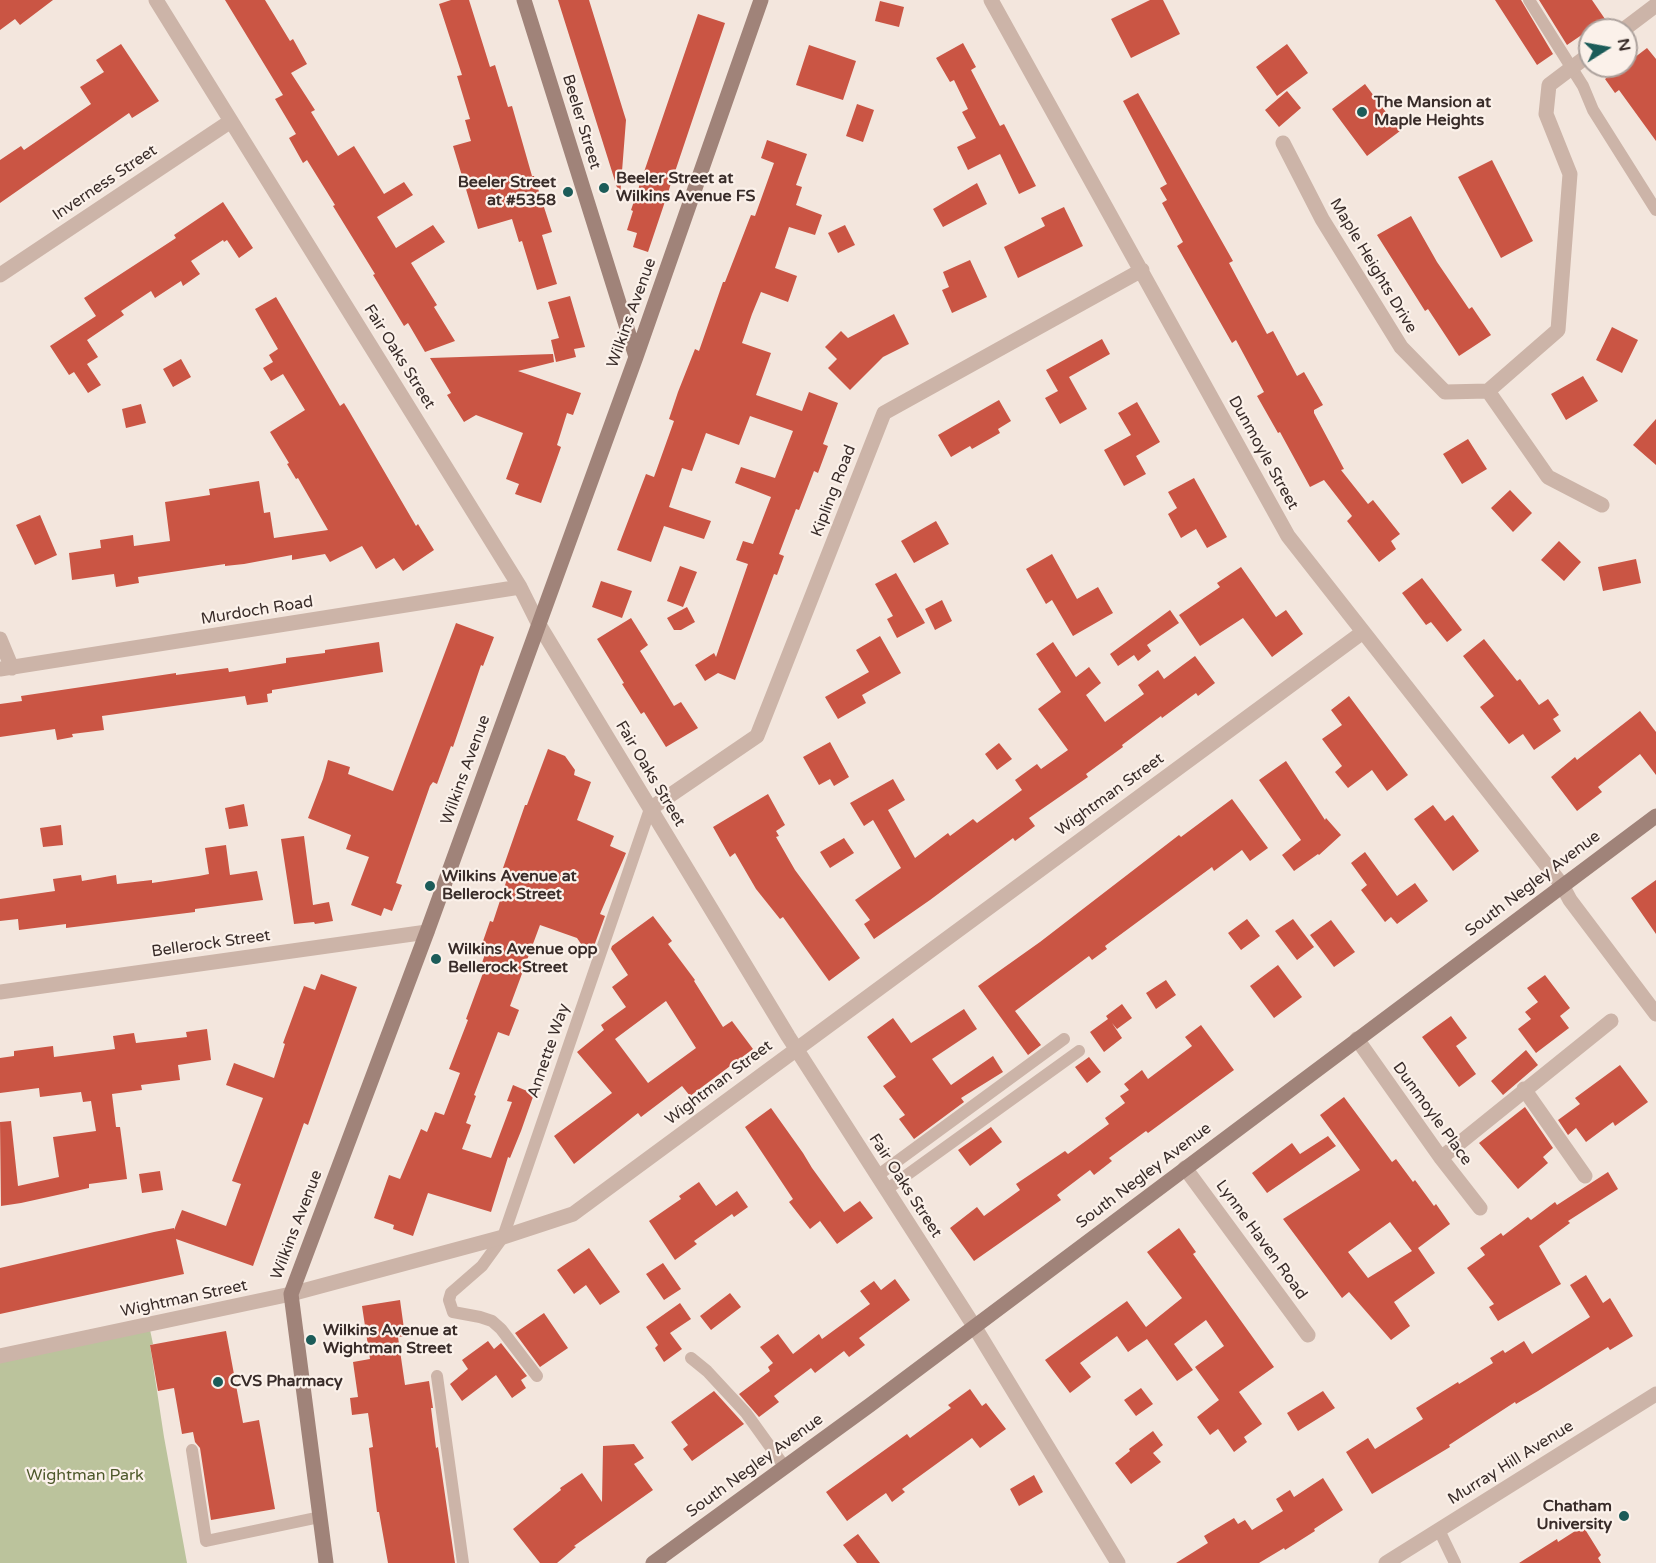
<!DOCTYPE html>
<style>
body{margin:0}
#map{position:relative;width:1656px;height:1563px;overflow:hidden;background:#f3e6dd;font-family:"Varela Round",sans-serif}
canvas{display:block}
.north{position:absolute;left:1578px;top:18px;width:60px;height:60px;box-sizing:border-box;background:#fbf1ea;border:2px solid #ada29d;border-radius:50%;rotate:79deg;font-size:16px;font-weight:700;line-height:24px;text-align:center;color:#392c29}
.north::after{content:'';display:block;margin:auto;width:21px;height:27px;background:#1c5c59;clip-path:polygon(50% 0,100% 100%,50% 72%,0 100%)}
</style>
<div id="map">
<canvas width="1656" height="1563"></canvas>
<div class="north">N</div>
</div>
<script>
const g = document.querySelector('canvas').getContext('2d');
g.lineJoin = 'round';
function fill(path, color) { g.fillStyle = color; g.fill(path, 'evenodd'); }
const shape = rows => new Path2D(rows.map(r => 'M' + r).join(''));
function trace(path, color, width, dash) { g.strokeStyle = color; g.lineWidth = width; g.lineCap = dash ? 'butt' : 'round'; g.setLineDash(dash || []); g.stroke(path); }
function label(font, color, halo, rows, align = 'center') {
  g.font = font + ' "Varela Round",sans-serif'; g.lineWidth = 4.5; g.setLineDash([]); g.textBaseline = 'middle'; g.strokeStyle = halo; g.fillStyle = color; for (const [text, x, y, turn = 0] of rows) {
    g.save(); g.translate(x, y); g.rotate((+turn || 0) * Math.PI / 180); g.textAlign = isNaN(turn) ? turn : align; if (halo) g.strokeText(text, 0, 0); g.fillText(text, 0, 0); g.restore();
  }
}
fill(shape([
 [149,1325,153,1344,150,1345,164,1437,187,1563,0,1563,0,1356]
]), '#bbc39c');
fill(shape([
 [0,0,53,0,20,25,15,19,0,30],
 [225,0,265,0,290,41,293,39,307,64,291,73,315,110,311,112,338,156,354,146,384,194,404,182,413,195,377,217,396,248,433,225,445,242,411,263,437,305,434,307,455,341,425,352,408,323,404,326,373,275,375,274,333,206,335,205,307,160,303,163,289,138,296,134,275,99,283,95],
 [451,0,469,0,490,67,495,65,508,107,512,106,532,176,534,176,552,232,542,235,557,284,537,290,522,241,519,242,512,219,478,229,453,146,471,141,465,120,470,119,457,76,462,75,439,4],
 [558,0,589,0,626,120,620,197],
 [1150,0,1163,0,1180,34,1131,58,1111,19],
 [1495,0,1521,0,1553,54,1537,65],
 [1539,0,1592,0,1605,19,1567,45],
 [880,1,904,7,899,27,875,21],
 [698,14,725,23,648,252,633,247,637,233,627,230,633,211,631,210],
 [963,43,976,67,971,70,1000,126,1004,124,1036,186,1019,194,1000,154,968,170,957,147,976,138,962,112,968,109,954,80,950,82,936,58],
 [121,44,159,101,132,118,129,113,0,203,0,160,21,146,24,150,91,104,80,87,104,72,96,60],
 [1287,44,1308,73,1277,96,1256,67],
 [809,45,856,61,843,100,796,85],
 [1647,48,1656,59,1656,141,1619,90,1615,93,1605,79,1623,66,1626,66,1626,64],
 [1365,84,1400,131,1367,156,1332,109],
 [1287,91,1301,108,1279,127,1265,110],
 [1138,93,1233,261,1229,263,1267,334,1273,331,1297,376,1304,372,1323,405,1314,410,1314,413,1344,469,1341,470,1368,504,1373,500,1400,534,1391,541,1396,549,1379,562,1347,521,1352,516,1324,480,1310,487,1280,432,1278,433,1257,396,1264,392,1236,340,1232,343,1177,246,1183,242,1162,203,1167,200,1160,188,1167,184,1123,101],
 [857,104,874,110,863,142,846,136],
 [767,140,807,154,796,185,802,187,796,205,822,215,815,235,789,227,775,268,797,276,788,302,761,292,752,314,742,343,771,353,756,395,802,411,809,392,838,403,823,444,828,446,818,473,814,471,799,510,796,509,779,554,784,556,777,575,774,574,735,680,718,673,705,681,695,665,714,653,716,657,748,564,736,560,743,541,753,544,771,497,735,483,741,467,775,478,793,431,750,416,739,445,706,433,692,471,682,468,669,507,711,521,704,539,664,526,651,562,617,550,646,474,654,477,674,421,669,419,678,392,695,349,699,351,723,282,725,282,751,215,755,216,774,163,761,158],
 [1492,160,1533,241,1501,258,1458,177],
 [977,183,987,204,943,227,933,209],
 [223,202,253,248,239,258,227,240,224,242,223,240,191,261,200,274,183,286,181,281,155,298,151,291,121,311,124,315,87,340,98,357,87,364,101,385,88,393,74,372,69,375,50,346,96,316,84,298,176,238,174,235],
 [1064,207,1083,246,1018,278,1004,247,1045,226,1041,218],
 [1411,216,1437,262,1469,309,1472,307,1491,335,1459,356,1428,309,1425,311,1377,235],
 [845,225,855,245,838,253,828,233],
 [970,260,987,297,952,313,942,290,949,287,943,272],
 [570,296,585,347,574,349,576,357,556,362,551,340,559,338,548,302],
 [276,297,340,406,344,403,349,411,416,526,418,524,434,550,403,571,394,558,376,569,362,546,330,562,325,554,292,560,292,555,244,564,225,566,225,564,138,577,139,583,116,587,114,574,72,580,69,553,101,548,100,540,133,535,134,546,170,541,165,502,210,495,209,489,259,481,264,513,270,512,274,538,328,530,298,478,296,479,287,464,289,463,270,432,305,410,283,374,271,381,263,368,273,362,269,355,278,349,255,309],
 [894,314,909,344,883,357,850,390,828,368,837,359,825,347,841,331,848,338],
 [1612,327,1638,340,1622,373,1596,360],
 [1102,339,1110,354,1069,377,1087,409,1060,424,1045,398,1058,391,1046,370],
 [553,354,554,362,518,371,581,393,573,415,567,413,557,445,561,447,541,503,515,494,519,484,506,479,523,433,476,415,464,422,447,395,451,393,430,358],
 [181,359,191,377,173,387,163,369],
 [1583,376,1598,401,1566,420,1551,394],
 [999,400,1011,421,998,429,1000,433,972,449,970,446,951,457,938,435],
 [1137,402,1160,442,1136,456,1146,474,1124,486,1104,450,1131,435,1118,413],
 [141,404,146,423,126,428,122,409],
 [1656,419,1656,465,1633,445],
 [1468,439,1487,469,1462,484,1443,454],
 [1194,478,1227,537,1207,548,1196,529,1181,538,1168,514,1177,508,1168,492],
 [1510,490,1532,513,1513,532,1491,508],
 [40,515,57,555,35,565,16,525],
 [936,521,949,544,914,563,901,541],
 [1559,541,1581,562,1564,581,1541,560],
 [1052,554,1077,599,1098,587,1113,613,1073,636,1052,600,1046,604,1026,569],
 [1636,559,1641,583,1603,591,1598,567],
 [680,566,697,572,683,607,667,601],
 [1241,567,1276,617,1286,610,1303,634,1272,657,1243,618,1200,646,1179,615,1220,587,1217,583],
 [896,573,925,623,897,638,887,619,893,616,875,584],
 [1422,578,1462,630,1447,642,1431,622,1426,625,1402,593],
 [601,581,632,591,622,618,592,607],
 [942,600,952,621,935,630,925,609],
 [687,607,695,622,681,630,674,630,667,618],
 [1170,610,1179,623,1147,645,1151,651,1138,661,1134,655,1118,666,1110,654],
 [631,618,648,645,640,651,674,706,681,702,698,728,666,747,644,712,641,714,622,684,624,683,597,639],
 [456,623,494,637,483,666,481,665,453,747,451,746,437,784,433,782,430,786,396,883,402,885,392,911,384,908,381,916,351,905,369,857,346,849,351,835,308,818,323,779,328,760,350,767,348,774,393,791],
 [880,636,901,673,862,695,866,703,838,719,825,697,869,672,856,650],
 [1484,639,1517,681,1520,679,1539,705,1548,699,1559,715,1553,719,1561,731,1534,750,1523,734,1509,744,1480,707,1494,696,1463,656],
 [379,642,383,672,272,690,272,693,267,694,268,702,247,705,245,696,102,716,104,730,72,734,73,737,57,740,55,729,0,737,0,704,22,701,21,696,176,673,176,675,228,668,229,672,286,663,286,658,325,653,325,650],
 [1053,642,1076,677,1089,667,1101,683,1086,695,1105,722,1144,694,1138,685,1158,670,1164,679,1195,656,1215,683,1198,696,1196,693,1162,718,1161,716,1122,745,1123,747,1086,774,1088,777,1029,818,1035,826,1015,841,1013,838,930,900,874,939,864,924,870,920,855,900,901,868,873,820,864,826,850,803,893,779,905,800,888,810,915,858,948,833,950,836,973,819,977,823,1022,790,1015,780,1037,764,1041,769,1068,750,1038,709,1061,692,1036,654],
 [1349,696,1408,775,1387,791,1372,770,1348,788,1335,772,1342,766,1322,739,1342,725,1331,710],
 [1640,711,1656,732,1656,775,1640,754,1598,787,1602,792,1577,811,1551,777,1575,757,1577,760],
 [830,742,849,777,834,786,830,779,819,785,803,757],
 [999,743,1012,759,997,770,985,754],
 [548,749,565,756,575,770,574,775,591,782,577,820,614,836,610,846,626,853,600,914,605,916,590,957,577,938,540,925,510,1006,519,1010,509,1036,498,1032,474,1095,476,1096,466,1123,471,1125,462,1149,491,1158,512,1102,507,1101,513,1085,534,1094,521,1131,510,1158,508,1157,491,1212,428,1193,413,1236,393,1229,394,1225,374,1218,389,1175,400,1179,421,1129,427,1132,435,1112,444,1115,460,1073,449,1069,468,1020,466,1019,483,973,479,971,488,946,482,944,490,921,493,922,510,870,503,868,525,805,527,805],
 [1286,761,1325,820,1326,818,1341,835,1319,855,1318,854,1294,871,1282,855,1301,840,1259,780],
 [768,794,785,825,776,831,779,836,776,837,795,870,860,958,829,981,783,917,780,919,756,889,735,853,730,857,713,827],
 [1232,799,1268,848,1250,861,1242,850,1214,871,1212,867,1105,946,1107,949,1092,960,1089,956,1015,1011,1041,1045,1028,1055,978,986,1040,942,1179,835,1181,837],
 [244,804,248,826,229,829,225,808],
 [1433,805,1445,821,1453,815,1479,851,1453,871,1414,819],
 [61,825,63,845,43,847,40,828],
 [304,836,313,905,329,902,333,921,315,924,314,922,294,924,281,839],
 [844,838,854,853,830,868,820,852],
 [226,845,230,875,257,871,263,900,195,909,195,912,66,928,66,924,19,930,18,919,0,921,0,899,55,891,53,879,81,875,82,881,116,875,117,884,152,880,152,883,199,876,209,874,205,848],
 [1365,852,1397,896,1415,883,1428,901,1397,924,1391,917,1385,922,1361,890,1367,885,1351,863],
 [1656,880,1656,934,1631,898],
 [653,916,672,941,668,944,695,980,694,981,723,1027,732,1021,753,1049,690,1096,682,1086,641,1117,638,1113,574,1164,554,1136,612,1093,577,1052,604,1030,601,1025,626,1007,612,987,628,975,611,949,612,946],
 [666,1001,696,1048,648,1083,615,1039],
 [1247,919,1260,936,1241,950,1228,933],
 [1293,919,1314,947,1297,960,1275,931],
 [1331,920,1355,952,1334,967,1310,935],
 [1278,965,1302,997,1274,1018,1250,986],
 [321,974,357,987,308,1125,304,1123,253,1266,176,1239,184,1274,0,1314,0,1268,154,1232,174,1228,174,1230,182,1210,226,1226,241,1184,232,1181,263,1098,226,1085,234,1063,274,1078,285,1044,283,1043,304,986,315,990],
 [1545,975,1570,1008,1560,1016,1569,1028,1536,1053,1518,1029,1531,1019,1525,1012,1538,1002,1527,988],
 [1166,980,1176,995,1156,1009,1146,993],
 [1122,1004,1132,1018,1117,1029,1112,1023,1122,1038,1104,1052,1090,1032,1108,1019,1106,1016],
 [964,1009,977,1029,932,1059,951,1085,993,1056,1003,1072,961,1098,964,1102,914,1139,899,1119,905,1115,883,1086,896,1077,867,1037,893,1018,911,1043],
 [1451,1016,1467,1038,1456,1046,1476,1074,1459,1087,1422,1037],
 [1201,1025,1234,1070,1148,1133,1146,1131,1109,1158,1112,1161,1094,1175,1090,1170,1057,1195,1061,1200,974,1261,950,1228,977,1207,984,1216,1020,1190,1016,1184,1065,1151,1068,1154,1109,1124,1105,1118,1125,1103,1120,1096,1129,1090,1124,1084,1142,1070,1148,1079,1192,1046,1185,1037],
 [207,1029,211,1060,178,1065,180,1080,141,1085,142,1090,112,1094,116,1127,120,1127,127,1179,89,1184,89,1188,21,1203,1,1206,0,1122,11,1121,18,1186,59,1177,53,1137,96,1131,91,1101,83,1102,81,1092,40,1097,39,1088,0,1093,0,1058,14,1056,14,1051,53,1046,54,1057,115,1049,113,1036,134,1033,136,1043,187,1037,186,1032],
 [1526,1050,1538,1065,1503,1095,1491,1081],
 [1089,1057,1101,1072,1087,1083,1075,1067],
 [1620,1065,1648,1102,1615,1126,1613,1122,1586,1142,1576,1128,1568,1135,1558,1120,1580,1104,1575,1098],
 [1344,1097,1392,1162,1396,1159,1413,1182,1415,1180,1434,1206,1436,1204,1450,1224,1418,1248,1435,1273,1394,1302,1410,1326,1391,1340,1349,1292,1342,1298,1283,1219,1360,1170,1320,1115],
 [1390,1222,1412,1251,1368,1278,1348,1252],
 [1525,1107,1553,1148,1543,1157,1548,1163,1518,1189,1479,1143],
 [771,1108,803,1153,812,1168,844,1212,860,1201,873,1218,837,1244,820,1221,810,1229,789,1202,793,1199,745,1127],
 [991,1127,1002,1142,970,1166,958,1150],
 [1328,1136,1336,1146,1267,1193,1252,1173,1292,1143,1300,1154],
 [160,1171,163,1190,142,1193,139,1174],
 [1608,1172,1618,1189,1568,1221,1570,1223,1539,1246,1561,1284,1498,1321,1489,1307,1494,1304,1467,1268,1485,1255,1480,1248,1501,1233,1503,1236,1528,1217,1531,1220,1555,1202,1557,1205],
 [699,1182,716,1206,737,1191,748,1207,734,1217,732,1214,694,1241,697,1244,675,1260,649,1221,681,1199,679,1196],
 [1179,1228,1196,1252,1193,1254,1274,1367,1239,1392,1262,1424,1244,1437,1247,1442,1234,1452,1218,1429,1210,1435,1197,1417,1219,1400,1195,1367,1224,1346,1206,1320,1174,1344,1193,1370,1177,1381,1147,1339,1128,1352,1117,1336,1080,1363,1091,1377,1070,1393,1045,1360,1127,1301,1146,1327,1182,1298,1147,1252],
 [589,1248,620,1292,600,1305,586,1285,574,1294,557,1270],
 [663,1263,681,1289,664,1300,646,1274],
 [1586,1275,1603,1303,1610,1298,1633,1336,1610,1350,1608,1347,1538,1391,1516,1404,1515,1402,1449,1445,1450,1447,1372,1494,1346,1452,1368,1438,1375,1449,1423,1419,1416,1408,1458,1382,1459,1384,1493,1363,1490,1358,1503,1350,1505,1353,1524,1341,1532,1354,1590,1317,1570,1285],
 [895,1279,910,1300,859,1338,865,1345,849,1357,844,1351,815,1373,811,1368,774,1396,779,1402,759,1417,739,1394,770,1371,768,1367,773,1363,760,1347,778,1334,793,1354,819,1334,822,1339,870,1304,860,1291,874,1281,881,1290],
 [730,1293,741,1307,711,1330,700,1316],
 [400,1300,405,1336,398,1337,405,1385,429,1381,433,1408,431,1408,436,1448,438,1447,455,1563,388,1563,379,1512,377,1512,369,1448,373,1447,368,1413,352,1415,350,1398,358,1397,353,1362,370,1359,362,1306],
 [680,1303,691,1319,670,1333,682,1349,664,1362,655,1348,658,1345,646,1327],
 [544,1313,568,1348,540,1367,515,1333],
 [226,1331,243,1423,259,1420,275,1509,211,1520,200,1448,195,1442,193,1432,182,1434,174,1388,158,1391,150,1345],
 [488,1341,494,1349,501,1343,527,1376,521,1380,526,1388,512,1398,496,1375,462,1401,450,1384,468,1369,462,1360],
 [1141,1388,1153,1404,1136,1416,1124,1400],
 [970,1389,982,1406,986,1403,1006,1429,980,1448,972,1438,902,1489,905,1492,892,1502,886,1493,847,1521,826,1492,907,1434,910,1438,951,1408,948,1405],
 [714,1391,744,1424,692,1461,683,1449,688,1445,671,1422],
 [1323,1391,1335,1408,1298,1431,1287,1413],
 [1153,1431,1163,1445,1153,1453,1161,1462,1131,1484,1115,1463,1130,1451,1129,1449],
 [634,1444,644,1458,634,1464,653,1490,574,1546,576,1547,557,1563,540,1563,513,1529,561,1490,560,1488,582,1473,602,1502,603,1446],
 [1034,1475,1043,1492,1019,1506,1010,1489],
 [1323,1478,1343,1510,1314,1529,1315,1531,1285,1550,1284,1548,1259,1563,1176,1563,1208,1543,1204,1536,1234,1518,1238,1524,1245,1520,1252,1530,1283,1511,1276,1499,1290,1490,1294,1497],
 [1583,1526,1601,1555,1598,1558,1601,1563,1519,1563,1557,1539,1558,1542],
 [858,1534,880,1563,857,1563,843,1545]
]), '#ca5544');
trace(shape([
 [1529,0,1583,86,1593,110,1656,210],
 [877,1176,1064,1039],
 [886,1190,1079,1051],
 [691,1358,707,1371,746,1413,784,1466],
 [437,1376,463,1563],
 [537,1376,501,1329,492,1321,480,1317,453,1312,449,1300,451,1293,482,1266,503,1237,650,809],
 [192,1450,206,1541,320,1517],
 [1439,1530,1455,1563]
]), '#ccb4a8', 12);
trace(shape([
 [156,0,520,587,538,623,788,1036,974,1326,1118,1563],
 [991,0,1288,536,1562,885,1570,900,1656,1014],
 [1623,30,1656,5],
 [1283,143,1322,219,1401,347,1445,392,1488,391,1558,330,1570,174,1546,114,1549,85,1590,54],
 [0,275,231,121],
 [1488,391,1548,477,1602,505],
 [0,639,12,668],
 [0,669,520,587],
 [650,809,757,736,884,413,1142,270],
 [0,992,427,932],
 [1357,1039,1441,1158,1480,1208],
 [1524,1089,1585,1176],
 [1441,1158,1611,1021],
 [1185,1168,1308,1335],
 [0,1356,291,1294,503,1237,573,1214,1363,632],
 [1386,1563,1656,1394]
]), '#ccb4a8', 15);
trace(shape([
 [524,0,636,357],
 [326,1563,291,1294,427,932,636,357,761,0],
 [653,1563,870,1405,1656,816]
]), '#a08379', 15);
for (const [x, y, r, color] of [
 [1362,112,6,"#1c5c59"],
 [604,188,6,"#1c5c59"],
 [568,192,6,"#1c5c59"],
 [430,886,6,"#1c5c59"],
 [436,959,6,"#1c5c59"],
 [311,1340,6,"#1c5c59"],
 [218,1382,6,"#1c5c59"],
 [1624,1516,6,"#1c5c59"]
]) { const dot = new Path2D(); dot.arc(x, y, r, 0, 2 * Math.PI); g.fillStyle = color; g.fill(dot); trace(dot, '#fbf1ea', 2); }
label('bold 16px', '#392c29', '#fbf1ea', [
 ["The Mansion at",1374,103],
 ["Maple Heights",1374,121],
 ["Beeler Street at",616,179],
 ["Wilkins Avenue FS",616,197],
 ["Beeler Street",556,183,"right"],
 ["at #5358",556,201,"right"],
 ["Wilkins Avenue at",442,877],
 ["Bellerock Street",442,895],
 ["Wilkins Avenue opp",448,950],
 ["Bellerock Street",448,968],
 ["Wilkins Avenue at",323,1331],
 ["Wightman Street",323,1349],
 ["CVS Pharmacy",230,1382],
 ["Chatham",1612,1507,"right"],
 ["University",1612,1525,"right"]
], 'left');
label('16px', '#392c29', '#fbf1ea', [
 ["Beeler Street",581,122,73],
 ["Inverness Street",105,183,-34],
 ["Maple Heights Drive",1373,266,59],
 ["Wilkins Avenue",632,313,-70],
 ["Fair Oaks Street",399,357,58],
 ["Dunmoyle Street",1263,453,61],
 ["Kipling Road",834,491,-69],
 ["Murdoch Road",257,611,-9],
 ["Wilkins Avenue",466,770,-70],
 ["Fair Oaks Street",650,774,59],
 ["Wightman Street",1110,795,-36],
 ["South Negley Avenue",1533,884,-37],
 ["Bellerock Street",211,944,-8],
 ["Annette Way",549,1051,-71],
 ["Wightman Street",719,1083,-37],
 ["Dunmoyle Place",1432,1114,54],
 ["South Negley Avenue",1144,1176,-37],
 ["Fair Oaks Street",905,1186,57],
 ["Wilkins Avenue",297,1225,-69],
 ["Lynne Haven Road",1261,1240,54],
 ["Wightman Street",184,1299,-12],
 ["Murray Hill Avenue",1511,1463,-32],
 ["South Negley Avenue",755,1466,-36]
]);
label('16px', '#4d582b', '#fbf1ea', [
 ["Wightman Park",85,1476]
]);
</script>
